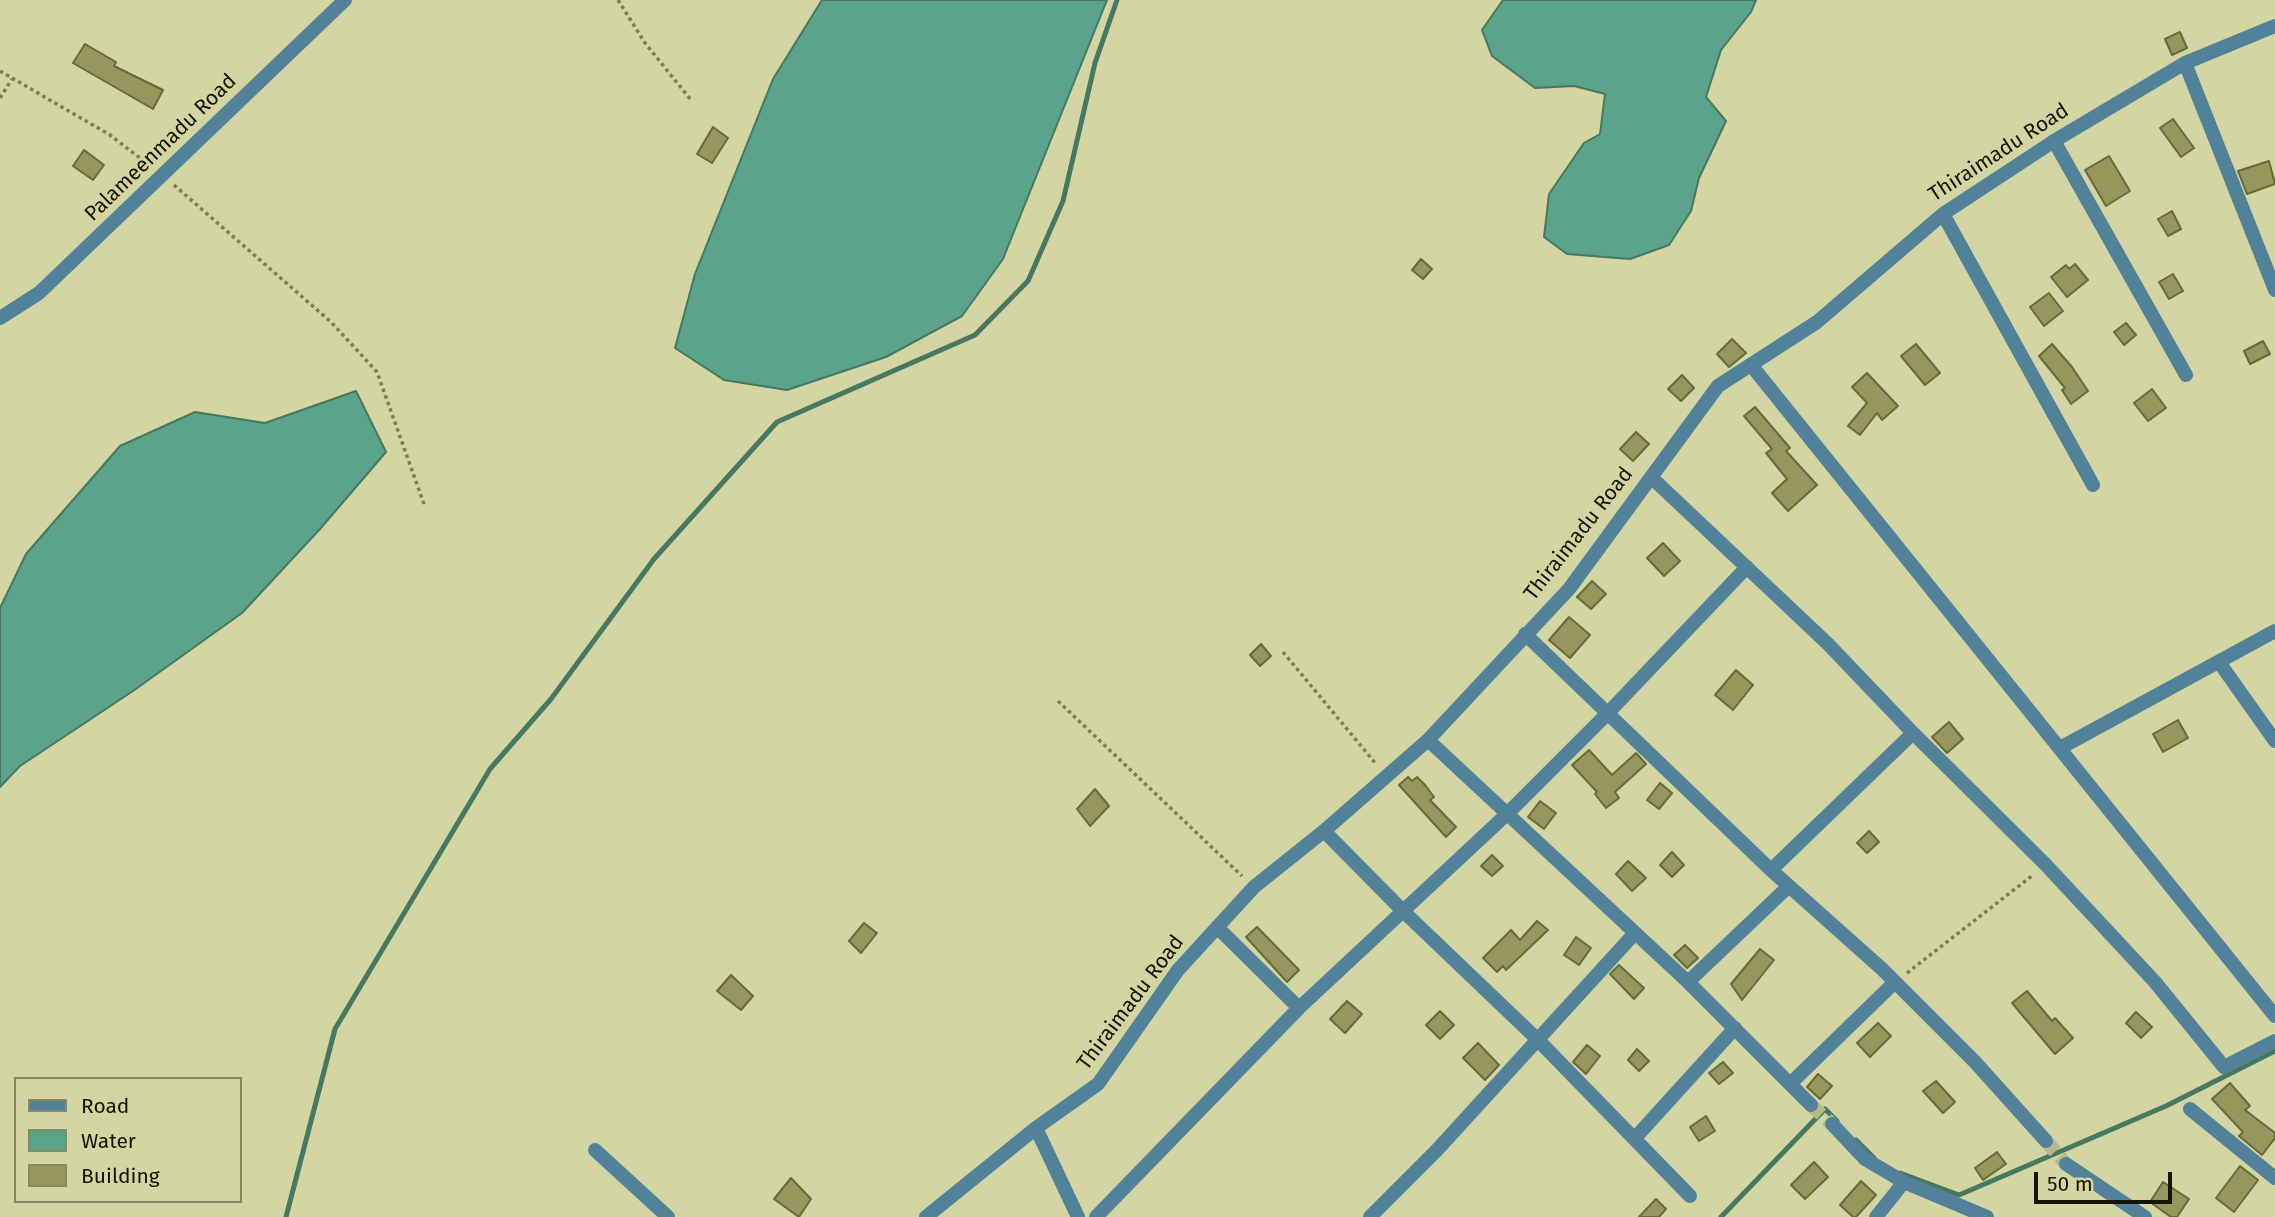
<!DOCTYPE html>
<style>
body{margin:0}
#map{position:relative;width:2275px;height:1217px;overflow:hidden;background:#d3d6a2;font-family:"Fira Sans",sans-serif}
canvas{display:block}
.legend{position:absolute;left:14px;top:1077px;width:228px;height:126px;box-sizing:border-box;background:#d3d6a2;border:2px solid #878962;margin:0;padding:9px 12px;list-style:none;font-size:21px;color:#141503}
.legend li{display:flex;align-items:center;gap:14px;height:35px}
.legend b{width:35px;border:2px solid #878962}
.scale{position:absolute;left:2034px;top:1172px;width:138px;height:32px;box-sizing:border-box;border:4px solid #141503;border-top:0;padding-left:9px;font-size:21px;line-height:24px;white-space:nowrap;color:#141503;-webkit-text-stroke:5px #d3d6a2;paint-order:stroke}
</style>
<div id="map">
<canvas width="2275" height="1217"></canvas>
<ul class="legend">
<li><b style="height:9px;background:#52829a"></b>Road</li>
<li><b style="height:19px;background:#5ba38b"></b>Water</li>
<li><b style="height:19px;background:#95975c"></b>Building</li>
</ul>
<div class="scale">50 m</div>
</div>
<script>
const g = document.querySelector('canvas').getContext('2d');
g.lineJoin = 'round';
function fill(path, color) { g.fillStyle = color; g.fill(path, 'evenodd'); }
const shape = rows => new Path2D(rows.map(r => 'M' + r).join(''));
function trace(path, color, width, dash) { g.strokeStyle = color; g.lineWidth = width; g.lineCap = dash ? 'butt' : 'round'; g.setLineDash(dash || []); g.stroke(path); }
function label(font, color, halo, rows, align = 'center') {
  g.font = font + ' "Fira Sans",sans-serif'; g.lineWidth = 5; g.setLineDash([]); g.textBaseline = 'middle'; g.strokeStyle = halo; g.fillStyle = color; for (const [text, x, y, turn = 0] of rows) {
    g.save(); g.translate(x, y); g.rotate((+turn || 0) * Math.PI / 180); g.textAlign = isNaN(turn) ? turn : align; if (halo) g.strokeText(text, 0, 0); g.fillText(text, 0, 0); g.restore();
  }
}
const water = shape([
 [822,0,1107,0,1003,259,962,316,886,357,787,390,724,380,675,348,695,274,773,79,822,0],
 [1503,0,1756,0,1751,12,1721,50,1706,97,1726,121,1699,178,1691,211,1669,245,1630,259,1567,254,1544,237,1549,194,1584,143,1600,134,1605,94,1574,86,1535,88,1492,56,1482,30,1503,0],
 [356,391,386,452,320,529,242,613,133,691,20,766,0,787,0,608,26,554,120,446,195,412,265,423,356,391]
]);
fill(water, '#5ba38b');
trace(water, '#467862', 2);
trace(shape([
 [1856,1140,1874,1158],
 [1900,1173,1959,1195,2166,1106,2275,1051],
 [286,1217,335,1029,490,769,551,699,654,559,777,422,975,335,1028,281,1063,201,1095,63,1117,0],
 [1721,1217,1825,1109,1837,1121]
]), '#467862', 5);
const building = shape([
 [2180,32,2187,48,2172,55,2165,39,2180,32],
 [85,44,116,62,114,66,163,90,153,109,73,63,85,44],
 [2173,119,2194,148,2181,157,2160,128,2173,119],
 [713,127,728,138,712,163,697,154,713,127],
 [84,150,104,165,93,180,73,166,84,150],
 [2109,156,2130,191,2106,206,2085,170,2109,156],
 [2269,161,2275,184,2247,194,2238,171,2269,161],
 [2172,211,2181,229,2168,236,2158,219,2172,211],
 [1421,259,1432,269,1423,279,1412,270,1421,259],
 [2075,264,2088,280,2067,297,2051,277,2066,265,2069,269,2075,264],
 [2173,274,2183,291,2169,299,2159,282,2173,274],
 [2049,293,2063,311,2044,326,2030,307,2049,293],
 [2126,323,2136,335,2124,345,2114,332,2126,323],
 [1732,339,1746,353,1729,367,1717,354,1732,339],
 [2263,341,2270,354,2250,364,2244,351,2263,341],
 [1916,344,1940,373,1925,385,1901,356,1916,344],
 [2052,344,2072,367,2088,391,2071,404,2062,390,2065,388,2039,356,2052,344],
 [1867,373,1898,406,1882,420,1877,413,1860,435,1848,426,1867,403,1852,387,1867,373],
 [1682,375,1694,388,1681,401,1668,389,1682,375],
 [2152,389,2166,408,2148,421,2134,403,2152,389],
 [1755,407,1790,448,1786,451,1817,485,1788,511,1772,493,1787,479,1766,453,1772,449,1744,416,1755,407],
 [1636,432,1649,444,1633,461,1620,449,1636,432],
 [1663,543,1680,561,1664,576,1647,558,1663,543],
 [1592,581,1606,594,1591,609,1577,597,1592,581],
 [1569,617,1590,635,1570,658,1549,640,1569,617],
 [1261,644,1271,656,1260,666,1250,655,1261,644],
 [1736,670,1753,685,1733,710,1715,695,1736,670],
 [2178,720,2188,738,2163,752,2153,734,2178,720],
 [1949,722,1963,739,1947,753,1932,737,1949,722],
 [1589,750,1612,775,1636,753,1646,764,1615,792,1619,798,1606,808,1595,794,1597,792,1572,765,1589,750],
 [1408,777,1412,781,1417,777,1425,785,1434,797,1430,800,1456,827,1446,837,1399,785,1408,777],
 [1660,783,1672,793,1659,809,1647,800,1660,783],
 [1095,789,1109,806,1090,826,1077,809,1095,789],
 [1540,801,1556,813,1544,829,1528,817,1540,801],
 [1869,831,1879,842,1867,853,1857,843,1869,831],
 [1672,852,1684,865,1672,877,1660,865,1672,852],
 [1492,855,1503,866,1492,876,1481,866,1492,855],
 [1628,861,1646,878,1632,891,1616,874,1628,861],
 [1537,921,1548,930,1506,970,1503,966,1497,972,1483,958,1511,930,1520,940,1537,921],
 [864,923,877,933,861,953,849,941,864,923],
 [1257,927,1299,970,1287,982,1246,937,1257,927],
 [1576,937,1591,948,1579,965,1564,955,1576,937],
 [1685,945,1698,958,1687,968,1674,955,1685,945],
 [1760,949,1774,960,1742,1000,1731,984,1760,949],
 [1619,965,1644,988,1634,999,1610,974,1619,965],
 [731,975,753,996,741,1010,717,991,731,975],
 [2027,991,2052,1021,2055,1018,2073,1038,2055,1054,2012,1003,2027,991],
 [1347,1001,1362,1014,1345,1033,1330,1019,1347,1001],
 [1440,1011,1454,1025,1440,1039,1426,1025,1440,1011],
 [2136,1012,2152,1027,2141,1038,2126,1023,2136,1012],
 [1878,1023,1891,1036,1870,1057,1857,1043,1878,1023],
 [1478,1043,1499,1065,1485,1080,1463,1058,1478,1043],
 [1587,1045,1600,1056,1586,1074,1573,1062,1587,1045],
 [1637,1049,1649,1061,1639,1071,1628,1060,1637,1049],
 [1723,1062,1733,1073,1719,1084,1709,1073,1723,1062],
 [1818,1074,1832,1086,1820,1099,1807,1087,1818,1074],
 [1936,1081,1955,1102,1943,1113,1923,1091,1936,1081],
 [2230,1083,2250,1106,2245,1110,2275,1133,2275,1138,2262,1155,2239,1136,2243,1132,2212,1099,2230,1083],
 [1706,1116,1715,1131,1699,1141,1690,1127,1706,1116],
 [1997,1152,2006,1164,1983,1180,1975,1168,1997,1152],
 [1814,1162,1828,1177,1805,1199,1791,1185,1814,1162],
 [2240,1166,2258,1180,2234,1212,2216,1198,2240,1166],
 [791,1178,811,1199,799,1217,774,1199,791,1178],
 [1861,1181,1876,1195,1856,1217,1853,1217,1840,1205,1861,1181],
 [2163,1182,2189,1199,2177,1217,2171,1217,2150,1202,2163,1182],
 [1656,1199,1666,1209,1659,1217,1639,1217,1656,1199]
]);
fill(building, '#95975c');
trace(building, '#686a3a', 2);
trace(shape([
 [1811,1105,1832,1124],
 [2046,1141,2066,1164]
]), '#b6b98a', 14, [14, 7]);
trace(shape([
 [618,0,645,43,691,100],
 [0,71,110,135,149,165],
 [0,98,12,79],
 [174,185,331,322,377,372,424,504],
 [1283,652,1376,764],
 [1058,701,1242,876],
 [1907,973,2033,875]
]), '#7c7e59', 3.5, [3.5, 3.5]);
trace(shape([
 [2185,63,2275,290],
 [2054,141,2186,375],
 [1943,214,2093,485],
 [1751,365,2275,1016],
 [1651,477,1828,644,1913,733,1771,870],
 [1525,634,1771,870,1882,969,1975,1062,2046,1141],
 [2219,662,2275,741],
 [1913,733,2046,865,2155,982,2224,1067,2275,1041],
 [1428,740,1688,982,1811,1105],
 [2060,748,2275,631],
 [1324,831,1404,912,1537,1039,1690,1196],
 [1217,927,1299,1008],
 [1688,982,1789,886],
 [1791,1083,1895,982],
 [2190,1109,2275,1178],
 [1832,1124,1865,1159,1904,1182,1987,1217],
 [1036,1128,1078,1217],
 [1635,1138,1735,1028],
 [595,1150,668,1217],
 [2066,1164,2145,1217],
 [926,1217,1036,1128,1098,1084,1178,970,1254,887,1324,831,1428,740,1569,589,1718,386,1817,322,1943,214,2054,141,2185,63,2275,26],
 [1096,1217,1299,1008,1507,814,1607,714,1747,567],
 [1370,1217,1437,1150,1635,933],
 [1876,1217,1904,1182]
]), '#52829a', 14);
trace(shape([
 [0,318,39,293,345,0]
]), '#52829a', 14);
label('21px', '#141503', '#d3d6a2', [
 ["Palameenmadu Road",161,148,-44],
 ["Thiraimadu Road",1999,153,-33],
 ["Thiraimadu Road",1579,534,-52],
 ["Thiraimadu Road",1131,1003,-53]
]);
</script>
